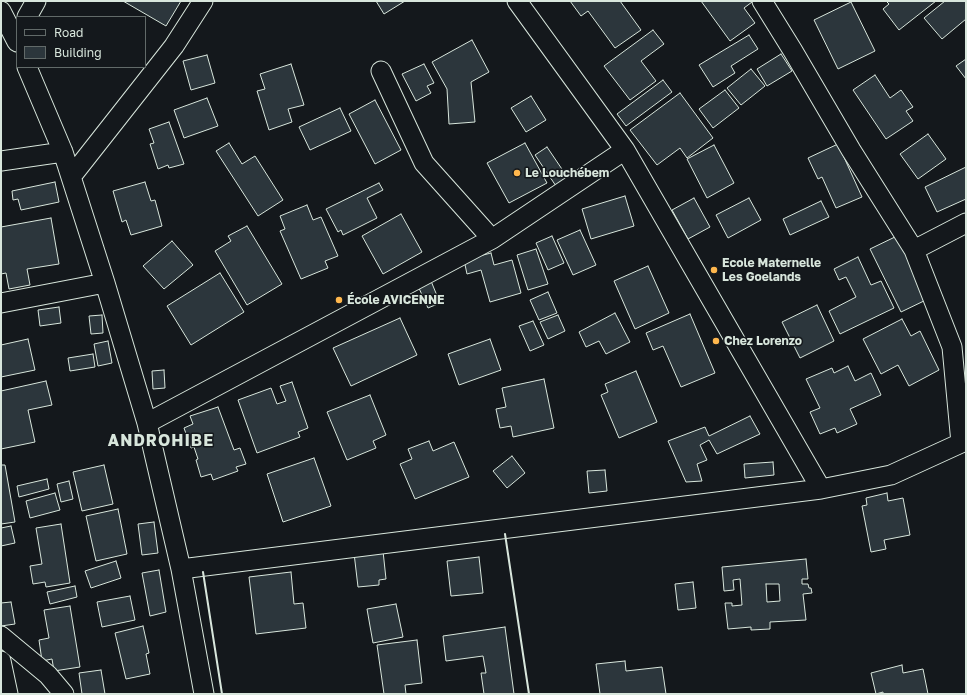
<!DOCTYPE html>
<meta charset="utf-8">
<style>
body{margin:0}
#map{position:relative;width:967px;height:695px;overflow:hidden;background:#14181c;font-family:"Golos Text",sans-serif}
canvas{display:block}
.frame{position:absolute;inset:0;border:2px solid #d8e6dc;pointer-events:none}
.legend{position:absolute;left:16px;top:16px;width:130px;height:52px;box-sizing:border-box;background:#14181c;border:1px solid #626a69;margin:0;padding:5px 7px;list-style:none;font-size:12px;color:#d8e6dc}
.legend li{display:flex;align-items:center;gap:8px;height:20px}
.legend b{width:20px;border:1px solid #626a69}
</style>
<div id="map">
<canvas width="967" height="695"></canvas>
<div class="frame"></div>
<ul class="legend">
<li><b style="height:5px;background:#14181c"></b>Road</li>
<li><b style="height:11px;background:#2c363c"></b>Building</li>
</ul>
</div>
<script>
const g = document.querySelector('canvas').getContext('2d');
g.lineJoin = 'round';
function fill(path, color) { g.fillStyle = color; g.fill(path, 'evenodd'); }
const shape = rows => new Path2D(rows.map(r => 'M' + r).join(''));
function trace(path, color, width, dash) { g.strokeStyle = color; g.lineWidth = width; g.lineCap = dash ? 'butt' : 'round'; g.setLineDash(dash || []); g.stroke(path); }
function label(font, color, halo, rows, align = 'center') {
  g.font = font + ' "Golos Text",sans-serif'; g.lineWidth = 3; g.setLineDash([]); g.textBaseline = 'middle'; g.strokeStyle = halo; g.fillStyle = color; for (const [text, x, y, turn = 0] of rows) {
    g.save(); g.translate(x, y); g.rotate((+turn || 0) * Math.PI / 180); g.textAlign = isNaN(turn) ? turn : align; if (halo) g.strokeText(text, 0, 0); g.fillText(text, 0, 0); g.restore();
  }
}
const building = shape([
 [123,1,181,1,166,26,123,1],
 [376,1,405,1,384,14,376,1],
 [570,1,620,1,641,30,615,48,588,11,581,16,570,1],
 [701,1,752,1,752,2,744,8,755,23,730,41,701,1],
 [886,1,936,1,899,30,883,9,889,4,886,1],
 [945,1,966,1,966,19,942,39,924,18,945,1],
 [851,2,875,51,838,69,814,20,851,2],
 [653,30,664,44,641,61,656,81,630,100,604,66,653,30],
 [749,35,758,49,731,66,735,73,713,87,699,65,749,35],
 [472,40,489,72,471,82,475,122,449,124,447,89,432,62,472,40],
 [781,54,792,71,767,86,757,69,781,54],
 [207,55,215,83,191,90,183,61,207,55],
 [966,59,966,79,956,66,966,59],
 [291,64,304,105,288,109,292,122,269,130,257,91,265,89,260,74,291,64],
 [424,64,434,83,427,86,431,93,416,101,402,74,424,64],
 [751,69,765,86,741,105,727,88,751,69],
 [875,75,890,98,901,90,913,107,906,111,913,121,886,139,853,90,875,75],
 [663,80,672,92,626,126,617,114,663,80],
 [725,90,739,108,713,128,699,109,725,90],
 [680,93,713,138,687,158,680,148,657,165,630,130,680,93],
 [531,96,546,120,526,132,511,108,531,96],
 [207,98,218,126,184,138,174,110,207,98],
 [375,100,401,150,375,164,349,114,375,100],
 [340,108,351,131,310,150,299,127,340,108],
 [169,122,184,164,169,168,168,165,158,169,150,144,154,143,149,129,169,122],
 [928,134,946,159,918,179,900,154,928,134],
 [229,143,242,164,255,156,283,200,258,216,216,151,229,143],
 [525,143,547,183,509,203,487,163,525,143],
 [838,144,862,197,836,208,822,177,818,179,808,158,838,144],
 [714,145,734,183,707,198,687,159,714,145],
 [547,147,568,178,556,186,535,155,547,147],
 [966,167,966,199,937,212,925,187,966,167],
 [55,182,59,202,21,210,18,199,13,200,12,191,55,182],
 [145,182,151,201,155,200,162,226,131,235,126,220,122,222,113,191,145,182],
 [379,183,383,190,367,198,377,218,343,235,341,230,338,232,326,209,379,183],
 [625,196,634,226,591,239,582,209,625,196],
 [694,198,710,227,688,239,672,210,694,198],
 [749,198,761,220,728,238,716,215,749,198],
 [821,201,829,217,790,235,783,219,821,201],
 [307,205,313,220,321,217,338,256,325,261,328,268,301,279,280,231,285,229,280,216,307,205],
 [401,214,422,252,383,274,362,236,401,214],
 [51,218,59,264,27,269,30,285,9,289,6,273,1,274,1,227,51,218],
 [247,226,282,284,247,305,215,251,231,241,228,236,247,226],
 [580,230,596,265,573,275,557,240,580,230],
 [552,236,564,263,548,270,536,243,552,236],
 [897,236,928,299,901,312,870,249,897,236],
 [172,241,193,265,164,289,143,266,172,241],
 [536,249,548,284,528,290,517,255,536,249],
 [491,253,494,265,512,260,521,293,490,302,481,270,467,274,464,260,491,253],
 [858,257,871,285,881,281,894,308,840,334,829,311,856,297,846,277,839,280,834,269,858,257],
 [648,266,669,313,635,329,614,281,648,266],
 [220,273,244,312,191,345,167,306,220,273],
 [431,281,440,303,428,308,418,286,431,281],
 [548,292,557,313,539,320,530,300,548,292],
 [817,305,834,341,800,358,782,322,817,305],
 [59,307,61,323,40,326,38,310,59,307],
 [615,313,630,342,606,354,599,341,586,347,579,332,615,313],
 [690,314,715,373,681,387,663,346,653,350,646,333,690,314],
 [102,315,103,333,91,334,89,316,102,315],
 [558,315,565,331,548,339,540,322,558,315],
 [400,318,417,355,351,386,333,348,400,318],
 [902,319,911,336,920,331,939,370,909,386,898,365,881,374,863,339,902,319],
 [533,321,544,345,530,351,519,326,533,321],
 [28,339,35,370,1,377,1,345,28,339],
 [490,339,501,370,459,385,448,354,490,339],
 [108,341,112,363,98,366,94,344,108,341],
 [93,354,95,367,70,371,68,358,93,354],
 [848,366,855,381,871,373,881,395,850,409,857,424,837,433,835,428,820,434,810,412,820,408,806,379,832,368,834,373,848,366],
 [164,370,165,388,153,389,152,371,164,370],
 [636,371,657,422,619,438,601,395,608,392,605,384,636,371],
 [544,379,554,428,513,437,511,426,500,428,496,409,506,407,502,388,544,379],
 [46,381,52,405,28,410,35,442,1,449,1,391,46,381],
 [292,382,308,428,298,432,300,437,257,453,238,400,271,388,277,404,286,401,280,386,292,382],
 [370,395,386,435,373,441,376,448,347,460,327,412,370,395],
 [218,407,234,450,240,448,246,464,236,467,238,471,213,480,211,474,201,477,196,460,198,459,194,447,191,448,184,428,193,424,190,416,218,407],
 [750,416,760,434,717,454,709,440,700,445,707,460,697,464,702,481,686,482,668,441,705,427,709,436,750,416],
 [429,441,433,451,454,442,469,477,415,499,400,464,412,459,408,449,429,441],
 [512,456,525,473,507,488,493,471,512,456],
 [314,458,331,506,283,522,267,474,314,458],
 [773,462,774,475,745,478,744,464,773,462],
 [1,465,5,465,15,522,1,524,1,465],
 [104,465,113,504,82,511,73,472,104,465],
 [605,470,607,491,589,493,587,471,605,470],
 [47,479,49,489,19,497,17,486,47,479],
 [69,481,73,499,61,502,57,484,69,481],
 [55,493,60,510,30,518,26,501,55,493],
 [887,493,888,501,903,498,910,535,884,540,886,549,871,552,862,506,867,505,866,498,887,493],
 [118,509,127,554,96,561,86,516,118,509],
 [154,522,158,553,142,555,138,524,154,522],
 [61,524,70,583,46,587,45,582,33,584,30,566,42,564,36,528,61,524],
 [11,526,15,543,1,546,1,528,11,526],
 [383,551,386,579,379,580,379,585,358,587,354,553,383,551],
 [479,557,483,593,451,596,447,561,479,557],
 [806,559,808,579,802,579,802,584,808,584,809,588,811,588,812,593,803,594,806,620,770,622,770,629,751,630,751,627,728,629,725,603,732,603,732,606,742,605,740,579,733,580,734,590,724,591,722,567,806,559],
 [766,584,779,584,780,601,767,602,766,584],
 [116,561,121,578,91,588,85,571,116,561],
 [159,570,166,612,150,616,142,573,159,570],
 [291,572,294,604,303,603,306,628,256,634,249,577,291,572],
 [693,582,696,608,678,610,675,584,693,582],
 [75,586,77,597,50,604,47,592,75,586],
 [130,596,135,620,102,627,97,602,130,596],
 [11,602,15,624,1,626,1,603,11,602],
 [396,604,403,637,373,643,367,609,396,604],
 [70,606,80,667,54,671,52,659,42,661,39,640,49,638,44,610,70,606],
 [143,626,149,653,146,654,150,674,126,679,115,633,143,626],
 [505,627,514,694,484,694,481,673,486,673,483,656,446,661,443,636,505,627],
 [417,640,422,683,405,685,406,694,384,694,377,645,417,640],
 [625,661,626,671,662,667,666,694,600,694,596,664,625,661],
 [902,665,903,673,923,669,928,694,883,694,883,692,876,694,871,673,902,665],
 [101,670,105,694,82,694,79,673,101,670]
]);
fill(building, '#2c363c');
trace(building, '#d8e6dc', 1);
const street = shape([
 [517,1,625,150],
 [1,11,17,42],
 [27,17,36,1],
 [27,67,63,152,105,283,147,423,181,569,204,694],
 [381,71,424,163,492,239],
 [1,161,63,152],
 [71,177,174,46,203,1],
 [914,250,966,223],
 [1,303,105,283],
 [147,423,492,239,625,150,821,489],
 [181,569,821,489,891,475,961,443,952,347,914,250,851,150,793,51,762,1],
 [1,636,48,675,64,694],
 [1,661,8,694]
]);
trace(street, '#d8e6dc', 21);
trace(street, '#14181c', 19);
trace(shape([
 [505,534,529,694],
 [203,572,222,694]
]), '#d8e6dc', 2);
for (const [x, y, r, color] of [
 [517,173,4,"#ffb74d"],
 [714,270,4,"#ffb74d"],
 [339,300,4,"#ffb74d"],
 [716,341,4,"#ffb74d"]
]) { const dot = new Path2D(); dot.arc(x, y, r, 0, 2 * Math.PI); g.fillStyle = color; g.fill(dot); trace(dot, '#14181c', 1.5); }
label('bold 12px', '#d8e6dc', '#14181c', [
 ["Le Louchébem",525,173],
 ["Ecole Maternelle",722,263],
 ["Les Goelands",722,277],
 ["École AVICENNE",347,300],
 ["Chez Lorenzo",724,341]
], 'left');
g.letterSpacing = '1px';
label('bold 16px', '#d8e6dc', '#14181c', [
 ["ANDROHIBE",161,441]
]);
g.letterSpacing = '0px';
</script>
